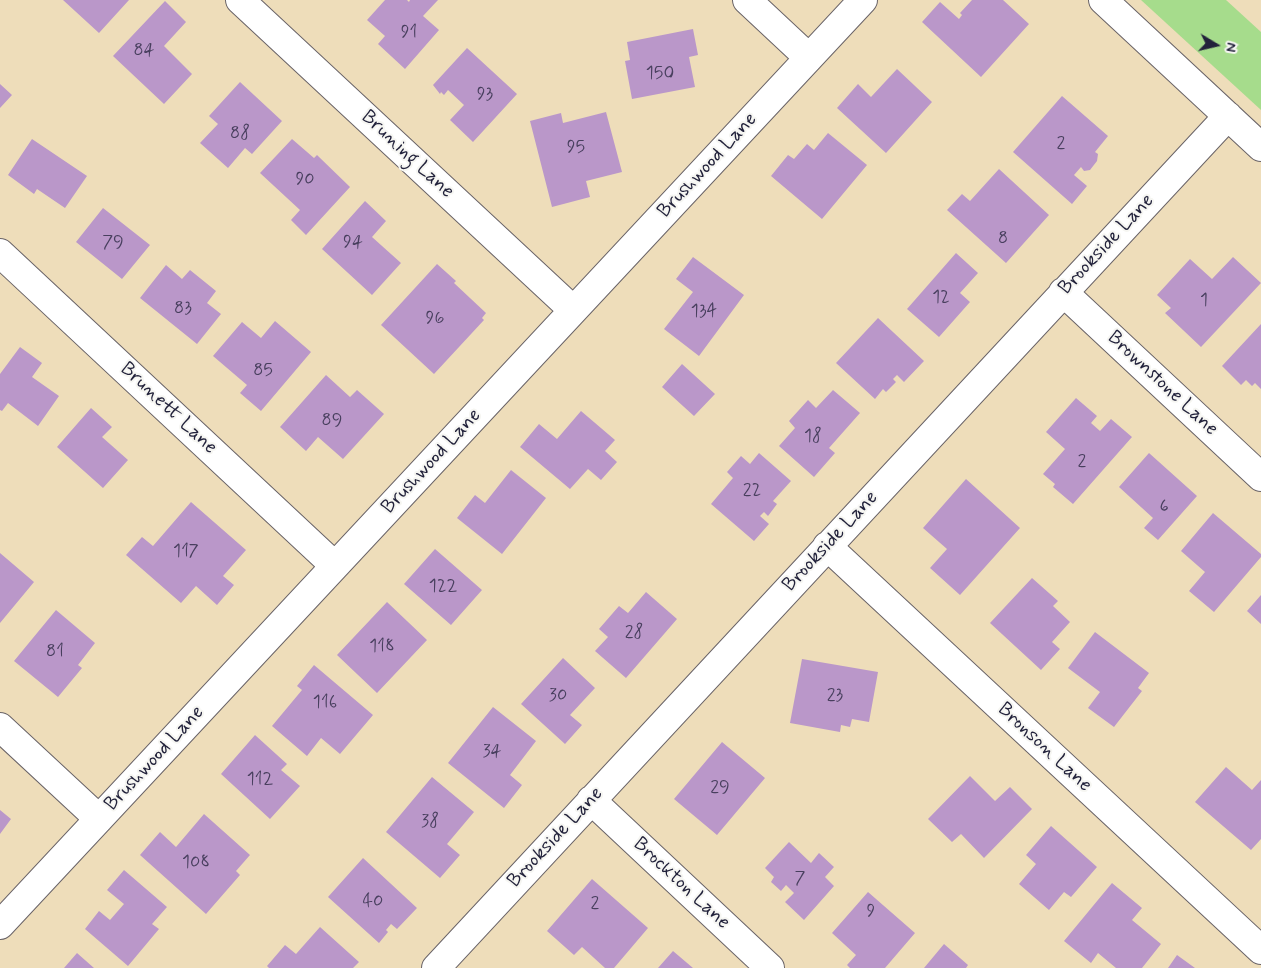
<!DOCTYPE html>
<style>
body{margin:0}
#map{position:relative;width:1261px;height:968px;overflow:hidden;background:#eeddba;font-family:Mynerve,sans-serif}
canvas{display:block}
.north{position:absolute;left:1191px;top:20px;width:50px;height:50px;-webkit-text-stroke:4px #f6f6f2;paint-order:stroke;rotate:99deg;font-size:14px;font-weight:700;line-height:20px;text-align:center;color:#22223b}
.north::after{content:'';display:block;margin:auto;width:18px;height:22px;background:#22223b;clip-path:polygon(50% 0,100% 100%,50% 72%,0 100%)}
</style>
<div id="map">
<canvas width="1261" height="968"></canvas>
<div class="north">N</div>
</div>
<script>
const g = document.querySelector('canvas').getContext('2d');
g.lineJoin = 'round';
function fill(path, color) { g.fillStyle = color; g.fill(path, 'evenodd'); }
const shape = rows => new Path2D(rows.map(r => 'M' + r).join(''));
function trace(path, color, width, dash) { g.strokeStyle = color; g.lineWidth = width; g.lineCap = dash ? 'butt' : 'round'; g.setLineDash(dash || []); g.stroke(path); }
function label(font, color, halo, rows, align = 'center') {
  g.font = font + ' Mynerve,sans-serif'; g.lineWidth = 4; g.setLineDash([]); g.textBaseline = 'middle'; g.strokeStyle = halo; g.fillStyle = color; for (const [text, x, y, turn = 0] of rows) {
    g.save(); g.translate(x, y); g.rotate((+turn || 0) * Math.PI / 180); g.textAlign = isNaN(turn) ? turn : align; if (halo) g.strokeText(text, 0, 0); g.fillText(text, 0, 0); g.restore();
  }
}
fill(shape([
 [1141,0,1226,0,1261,32,1261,110]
]), '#a6dc8c');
fill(shape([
 [63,0,129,0,99,33],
 [385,0,407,0,409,2,410,0,438,0,423,16,439,30,405,69,378,44,385,36,367,20],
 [972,0,1003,0,1029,24,981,77,922,22,940,2,959,19,962,15,960,13],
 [165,1,186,22,164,46,192,74,164,104,113,56],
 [693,29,698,55,689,57,695,87,632,99,625,61,630,60,627,42],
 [467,48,517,94,473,142,450,120,464,105,448,90,444,95,441,92,440,94,433,85],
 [897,69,932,102,886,153,837,108,858,84,871,97],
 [240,82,282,121,252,154,245,148,228,168,200,143,218,124,209,116],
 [0,84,12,95,0,108],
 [1062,96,1108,136,1095,152,1098,154,1097,161,1090,170,1084,171,1081,167,1074,175,1087,186,1072,204,1013,152],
 [606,112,622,172,586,181,590,197,552,207,530,121,561,113,563,123],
 [828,133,867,165,822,219,771,176,788,155,794,159,807,144,814,150],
 [32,139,87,176,65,208,37,189,34,194,8,175],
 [292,139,314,158,317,155,350,187,306,235,291,220,300,210,260,173],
 [999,169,1049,215,1006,263,947,210,962,194,970,201],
 [365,201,386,221,372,237,401,263,372,295,322,249],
 [103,208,150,245,122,279,76,242],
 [956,253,978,273,960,293,970,302,939,337,907,309],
 [693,257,744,295,699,356,664,329,693,292,676,279],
 [1233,257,1261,283,1201,347,1165,313,1171,308,1157,295,1190,259,1212,279],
 [437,264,456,281,454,283,486,313,482,318,484,320,434,374,381,325],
 [166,265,182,279,190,270,216,291,207,303,221,314,197,344,140,298],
 [878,318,924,361,904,382,897,375,893,379,896,382,886,392,883,389,875,399,836,363],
 [275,321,311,352,261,411,240,393,247,385,213,356,242,322,261,338],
 [1261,324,1261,389,1255,383,1252,386,1246,380,1241,385,1222,366],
 [20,347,42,363,32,377,59,396,38,426,8,403,2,411,0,410,0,374],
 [682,364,715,394,694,416,662,387],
 [326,375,350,397,357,390,384,414,343,459,318,437,306,451,280,427],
 [833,390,860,413,829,448,835,453,814,477,779,446,795,428,789,421,808,400,816,408],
 [1076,398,1097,416,1091,423,1100,431,1111,419,1132,437,1073,504,1053,487,1055,484,1043,474,1065,449,1046,432],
 [91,408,112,427,102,437,128,460,103,488,57,447],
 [581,411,615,440,605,451,617,462,601,480,588,469,570,489,520,447,539,424,557,439],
 [759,453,791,481,773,501,777,504,768,516,764,512,760,516,769,524,754,541,711,504,733,478,727,472,741,456,750,464],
 [1149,453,1197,496,1158,540,1144,528,1153,518,1119,487],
 [511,470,546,498,502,554,457,518,475,495,485,503],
 [966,479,1020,528,960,595,930,568,947,549,923,528],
 [191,502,246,550,223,576,234,585,217,605,196,586,181,603,126,555,142,537,153,546],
 [1213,513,1261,554,1261,557,1214,612,1189,591,1205,572,1181,551],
 [435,549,482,590,451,625,404,584],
 [0,553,34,582,0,623],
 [1032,578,1058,601,1053,606,1070,622,1052,642,1060,649,1041,670,990,623],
 [646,592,677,619,626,678,595,651,608,637,599,629,619,606,628,613],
 [1261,595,1261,624,1247,611],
 [387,602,427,640,377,693,337,655],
 [56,610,95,643,78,665,82,668,58,697,14,661],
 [1095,632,1149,673,1138,688,1142,691,1114,727,1088,708,1100,692,1068,668],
 [563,658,595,688,570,715,582,725,565,744,521,704],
 [802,659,878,672,869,722,852,719,850,727,841,725,840,732,790,723],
 [314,665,373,715,340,754,321,738,307,756,272,726,302,690,297,686],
 [493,707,536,741,510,775,522,785,504,808,448,763],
 [255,735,287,764,281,770,300,786,270,819,221,774],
 [722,742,765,778,717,835,674,799],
 [1226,767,1252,790,1261,780,1261,839,1251,850,1195,802],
 [970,776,995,801,1010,787,1032,809,984,858,961,834,952,842,928,819],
 [432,777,474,812,447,844,460,855,440,878,386,832],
 [0,810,11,819,0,834],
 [204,814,250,855,236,871,240,875,206,914,140,855,160,832,176,847],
 [1051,826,1097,867,1071,897,1064,892,1049,910,1019,884,1036,864,1026,855],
 [789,842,811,863,819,853,834,867,825,877,834,886,804,920,785,902,794,893,786,885,781,891,771,882,774,877,765,868],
 [363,858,417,908,397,929,391,924,386,930,388,932,379,943,328,897],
 [124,870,167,907,152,924,159,929,128,966,85,929,99,911,110,920,124,904,107,890],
 [592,879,648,928,614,968,605,968,582,947,574,955,547,931],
 [1112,883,1142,908,1132,920,1161,944,1142,968,1116,968,1098,953,1091,963,1064,941],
 [868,892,915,933,885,968,850,968,847,965,856,955,832,933],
 [320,927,359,962,353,968,269,968,267,966,285,945,296,954],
 [944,944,968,965,966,968,924,968],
 [673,951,693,968,658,968],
 [77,953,94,968,64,968],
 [1177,955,1195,968,1168,968]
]), '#ba97c9');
const minor = shape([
 [240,0,573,310],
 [747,0,809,58],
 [1103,0,1261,147],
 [0,253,335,566],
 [1063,292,1261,477],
 [827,546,1261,950],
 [0,727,99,819],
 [591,800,770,968],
 [0,925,863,0],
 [436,968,1228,116]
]);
trace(minor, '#696367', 30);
trace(minor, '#fff', 28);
label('18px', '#483f5e', null, [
 ["91",409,33],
 ["84",144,51],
 ["150",660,74],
 ["93",485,95],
 ["88",240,134],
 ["2",1061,144],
 ["95",576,148],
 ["90",305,180],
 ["8",1003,239],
 ["79",113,243],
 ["94",353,243],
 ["12",941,298],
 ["1",1204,301],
 ["83",183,309],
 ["134",704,312],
 ["96",435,319],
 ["85",263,371],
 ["89",332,421],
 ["18",813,437],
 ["2",1082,462],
 ["22",752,491],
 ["6",1164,507],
 ["117",186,552],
 ["122",443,587],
 ["28",634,633],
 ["118",382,647],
 ["81",55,652],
 ["30",558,696],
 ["23",835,696],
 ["116",325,703],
 ["34",492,752],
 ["112",260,780],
 ["29",720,788],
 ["38",430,822],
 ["108",196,863],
 ["7",800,879],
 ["40",373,902],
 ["2",595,904],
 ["9",871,912]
]);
label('20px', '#22223b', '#f6f6f2', [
 ["Bruning Lane",407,155,43],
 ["Brushwood Lane",708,166,-47],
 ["Brookside Lane",1107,245,-47],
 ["Brownstone Lane",1162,384,43],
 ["Brunett Lane",168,409,43],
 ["Brushwood Lane",432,462,-47],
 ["Brookside Lane",831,542,-47],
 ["Bronson Lane",1044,748,43],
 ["Brushwood Lane",155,759,-47],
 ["Brookside Lane",556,838,-47],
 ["Brockton Lane",681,884,43]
]);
</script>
